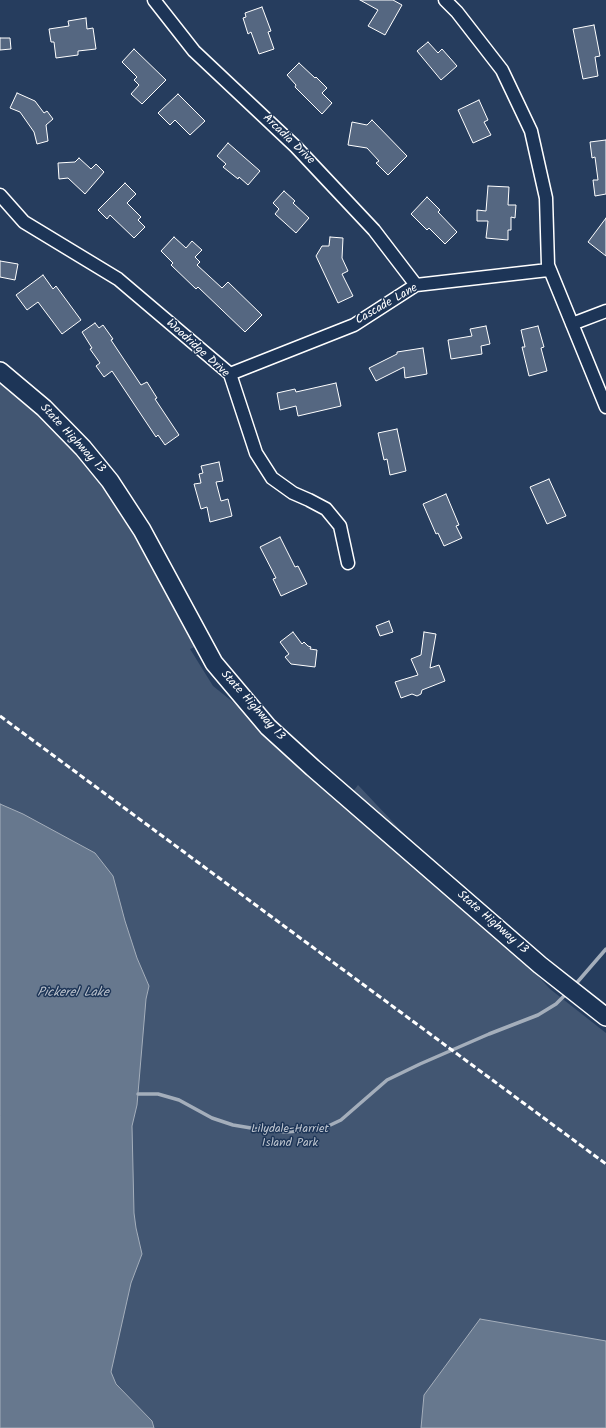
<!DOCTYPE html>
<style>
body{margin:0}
canvas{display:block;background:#263d5e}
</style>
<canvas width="606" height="1428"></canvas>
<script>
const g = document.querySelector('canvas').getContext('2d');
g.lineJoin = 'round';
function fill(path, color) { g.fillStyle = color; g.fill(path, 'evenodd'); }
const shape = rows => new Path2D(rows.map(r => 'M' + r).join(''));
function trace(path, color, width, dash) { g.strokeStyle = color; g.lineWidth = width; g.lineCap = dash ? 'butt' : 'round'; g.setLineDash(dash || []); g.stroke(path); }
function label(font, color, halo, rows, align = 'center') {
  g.font = font + ' Kalam,sans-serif'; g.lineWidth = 3; g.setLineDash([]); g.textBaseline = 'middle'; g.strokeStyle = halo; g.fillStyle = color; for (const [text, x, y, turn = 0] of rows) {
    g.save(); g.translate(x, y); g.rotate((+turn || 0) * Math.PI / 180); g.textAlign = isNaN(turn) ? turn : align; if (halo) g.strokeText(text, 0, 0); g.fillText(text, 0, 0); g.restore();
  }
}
fill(shape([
 [0,376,54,417,137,521,208,641,190,649,213,686,350,796,358,785,550,989,606,1033,606,1428,0,1428]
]), '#425672');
const water = shape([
 [0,804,23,814,95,853,113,876,125,921,137,958,149,986,146,999,137,1105,132,1126,134,1213,136,1228,142,1254,131,1283,111,1372,116,1384,152,1421,154,1428,0,1428,0,804],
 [480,1319,606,1341,606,1428,421,1428,424,1395,480,1319]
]);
fill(water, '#67788e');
trace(water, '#a4aebb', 1);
trace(shape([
 [574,986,606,949],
 [138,1094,158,1094,179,1100,212,1118,233,1125,263,1130,286,1132,322,1129,341,1120,387,1080,420,1064,489,1034,538,1015,556,1004,567,993]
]), '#a4aebb', 3.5);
const building = shape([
 [360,0,393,0,402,5,385,35,368,26,378,10,360,0],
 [262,7,271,31,268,32,274,49,259,54,251,32,248,34,243,18,246,17,245,13,262,7],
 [86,18,87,29,93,28,96,49,78,51,78,55,56,58,54,42,51,42,49,29,69,26,68,21,86,18],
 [594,25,600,56,595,57,598,76,583,79,573,29,594,25],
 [0,38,10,38,11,49,0,50,0,38],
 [428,42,438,53,442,49,457,66,441,80,417,51,428,42],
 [134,49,166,80,142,104,131,94,139,85,134,80,137,77,122,62,134,49],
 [299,63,315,78,316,77,327,88,322,93,332,103,322,114,295,87,296,85,287,75,299,63],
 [17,93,35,101,44,113,47,111,53,119,46,125,48,141,37,144,34,132,20,112,10,108,17,93],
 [178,94,205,121,190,135,175,120,170,125,158,113,178,94],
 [479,100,488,120,484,122,491,135,473,143,458,110,479,100],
 [372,120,407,156,388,175,376,163,379,161,367,148,348,145,352,122,367,125,372,120],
 [606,140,606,194,595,196,593,180,598,180,595,157,592,158,590,142,606,140],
 [228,143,260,171,248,185,239,177,238,179,223,167,226,164,217,156,228,143],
 [79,158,91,169,96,164,104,172,85,194,68,178,59,179,58,163,75,162,79,158],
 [125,183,136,194,127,203,141,217,138,220,145,227,134,238,110,215,107,219,98,210,125,183],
 [488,186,509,187,508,205,516,205,515,218,511,217,511,230,508,230,508,240,486,238,488,221,477,221,477,210,486,211,488,186],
 [284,191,295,201,293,203,309,218,296,233,275,214,279,209,273,203,284,191],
 [427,197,440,210,438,212,457,232,445,244,429,228,427,230,411,214,427,197],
 [606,218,606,256,588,242,606,218],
 [174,237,186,248,192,241,202,250,195,257,200,262,197,265,222,288,228,282,262,315,245,332,198,287,196,289,171,265,173,263,161,251,174,237],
 [330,237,343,238,342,258,348,271,342,274,353,296,338,303,316,256,322,246,329,246,330,237],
 [0,261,18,264,15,280,0,277,0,261],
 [43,275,53,289,56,286,81,320,62,334,38,302,27,310,16,295,43,275],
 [95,323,99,328,103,325,113,339,111,340,141,385,147,382,157,398,155,399,179,435,165,445,158,435,156,437,112,371,104,377,96,366,100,363,90,349,92,348,82,332,95,323],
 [486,326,490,344,481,346,482,354,451,359,448,340,472,336,470,329,486,326],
 [538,326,544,347,541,348,547,371,529,376,522,347,525,347,521,330,538,326],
 [423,348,427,374,405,378,404,367,376,381,369,368,397,354,397,352,423,348],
 [336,383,341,406,298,416,296,406,280,410,277,393,295,389,296,392,336,383],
 [397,429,406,471,390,475,387,459,384,460,378,433,397,429],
 [219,462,223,481,216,482,221,501,228,499,232,516,210,522,207,507,201,509,194,484,201,483,199,474,203,473,201,466,219,462],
 [549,479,566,516,547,524,530,487,549,479],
 [446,494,459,525,456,526,462,538,444,546,438,533,436,534,423,504,446,494],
 [280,537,295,567,298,566,307,584,281,596,273,579,276,578,260,547,280,537],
 [389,621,393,632,380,636,376,626,389,621],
 [293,632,302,644,304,642,308,646,311,647,310,649,317,650,315,667,291,664,285,657,289,654,280,642,293,632],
 [424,632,436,634,430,668,439,665,445,681,422,690,421,694,417,696,412,694,401,698,395,682,418,675,411,659,421,655,424,632]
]);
fill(building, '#556781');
trace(building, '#fff', 1);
const street = shape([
 [154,0,194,51,296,147,374,230,416,285],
 [445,0,457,12,502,70,531,131,546,198,548,265,606,407],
 [0,195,24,222,118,279,230,374,256,453,272,478,293,493,309,500,326,509,340,526,348,563],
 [572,324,606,311],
 [230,374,354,325,416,285,548,270,548,265]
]);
const secondary = shape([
 [0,371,44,408,83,448,110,481,142,530,214,663,268,727,313,768,540,965,606,1017]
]);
trace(street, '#fff', 15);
trace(secondary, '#fff', 20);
trace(street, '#1d3557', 12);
trace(secondary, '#1d3557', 17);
trace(shape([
 [0,716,606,1164]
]), '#fff', 3, [6, 3]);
label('12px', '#fff', '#1d3557', [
 ["Arcadia Drive",288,140,44],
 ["Cascade Lane",387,305,-30],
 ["Woodridge Drive",197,349,42],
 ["State Highway 13",72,439,47],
 ["State Highway 13",252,706,48],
 ["State Highway 13",492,923,41]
]);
label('12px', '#bdc4ce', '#1d3557', [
 ["Lilydale-Harriet",290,1130],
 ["Island Park",290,1144]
]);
label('italic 13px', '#bbc2cc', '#1d3557', [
 ["Pickerel Lake",73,994]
]);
</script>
